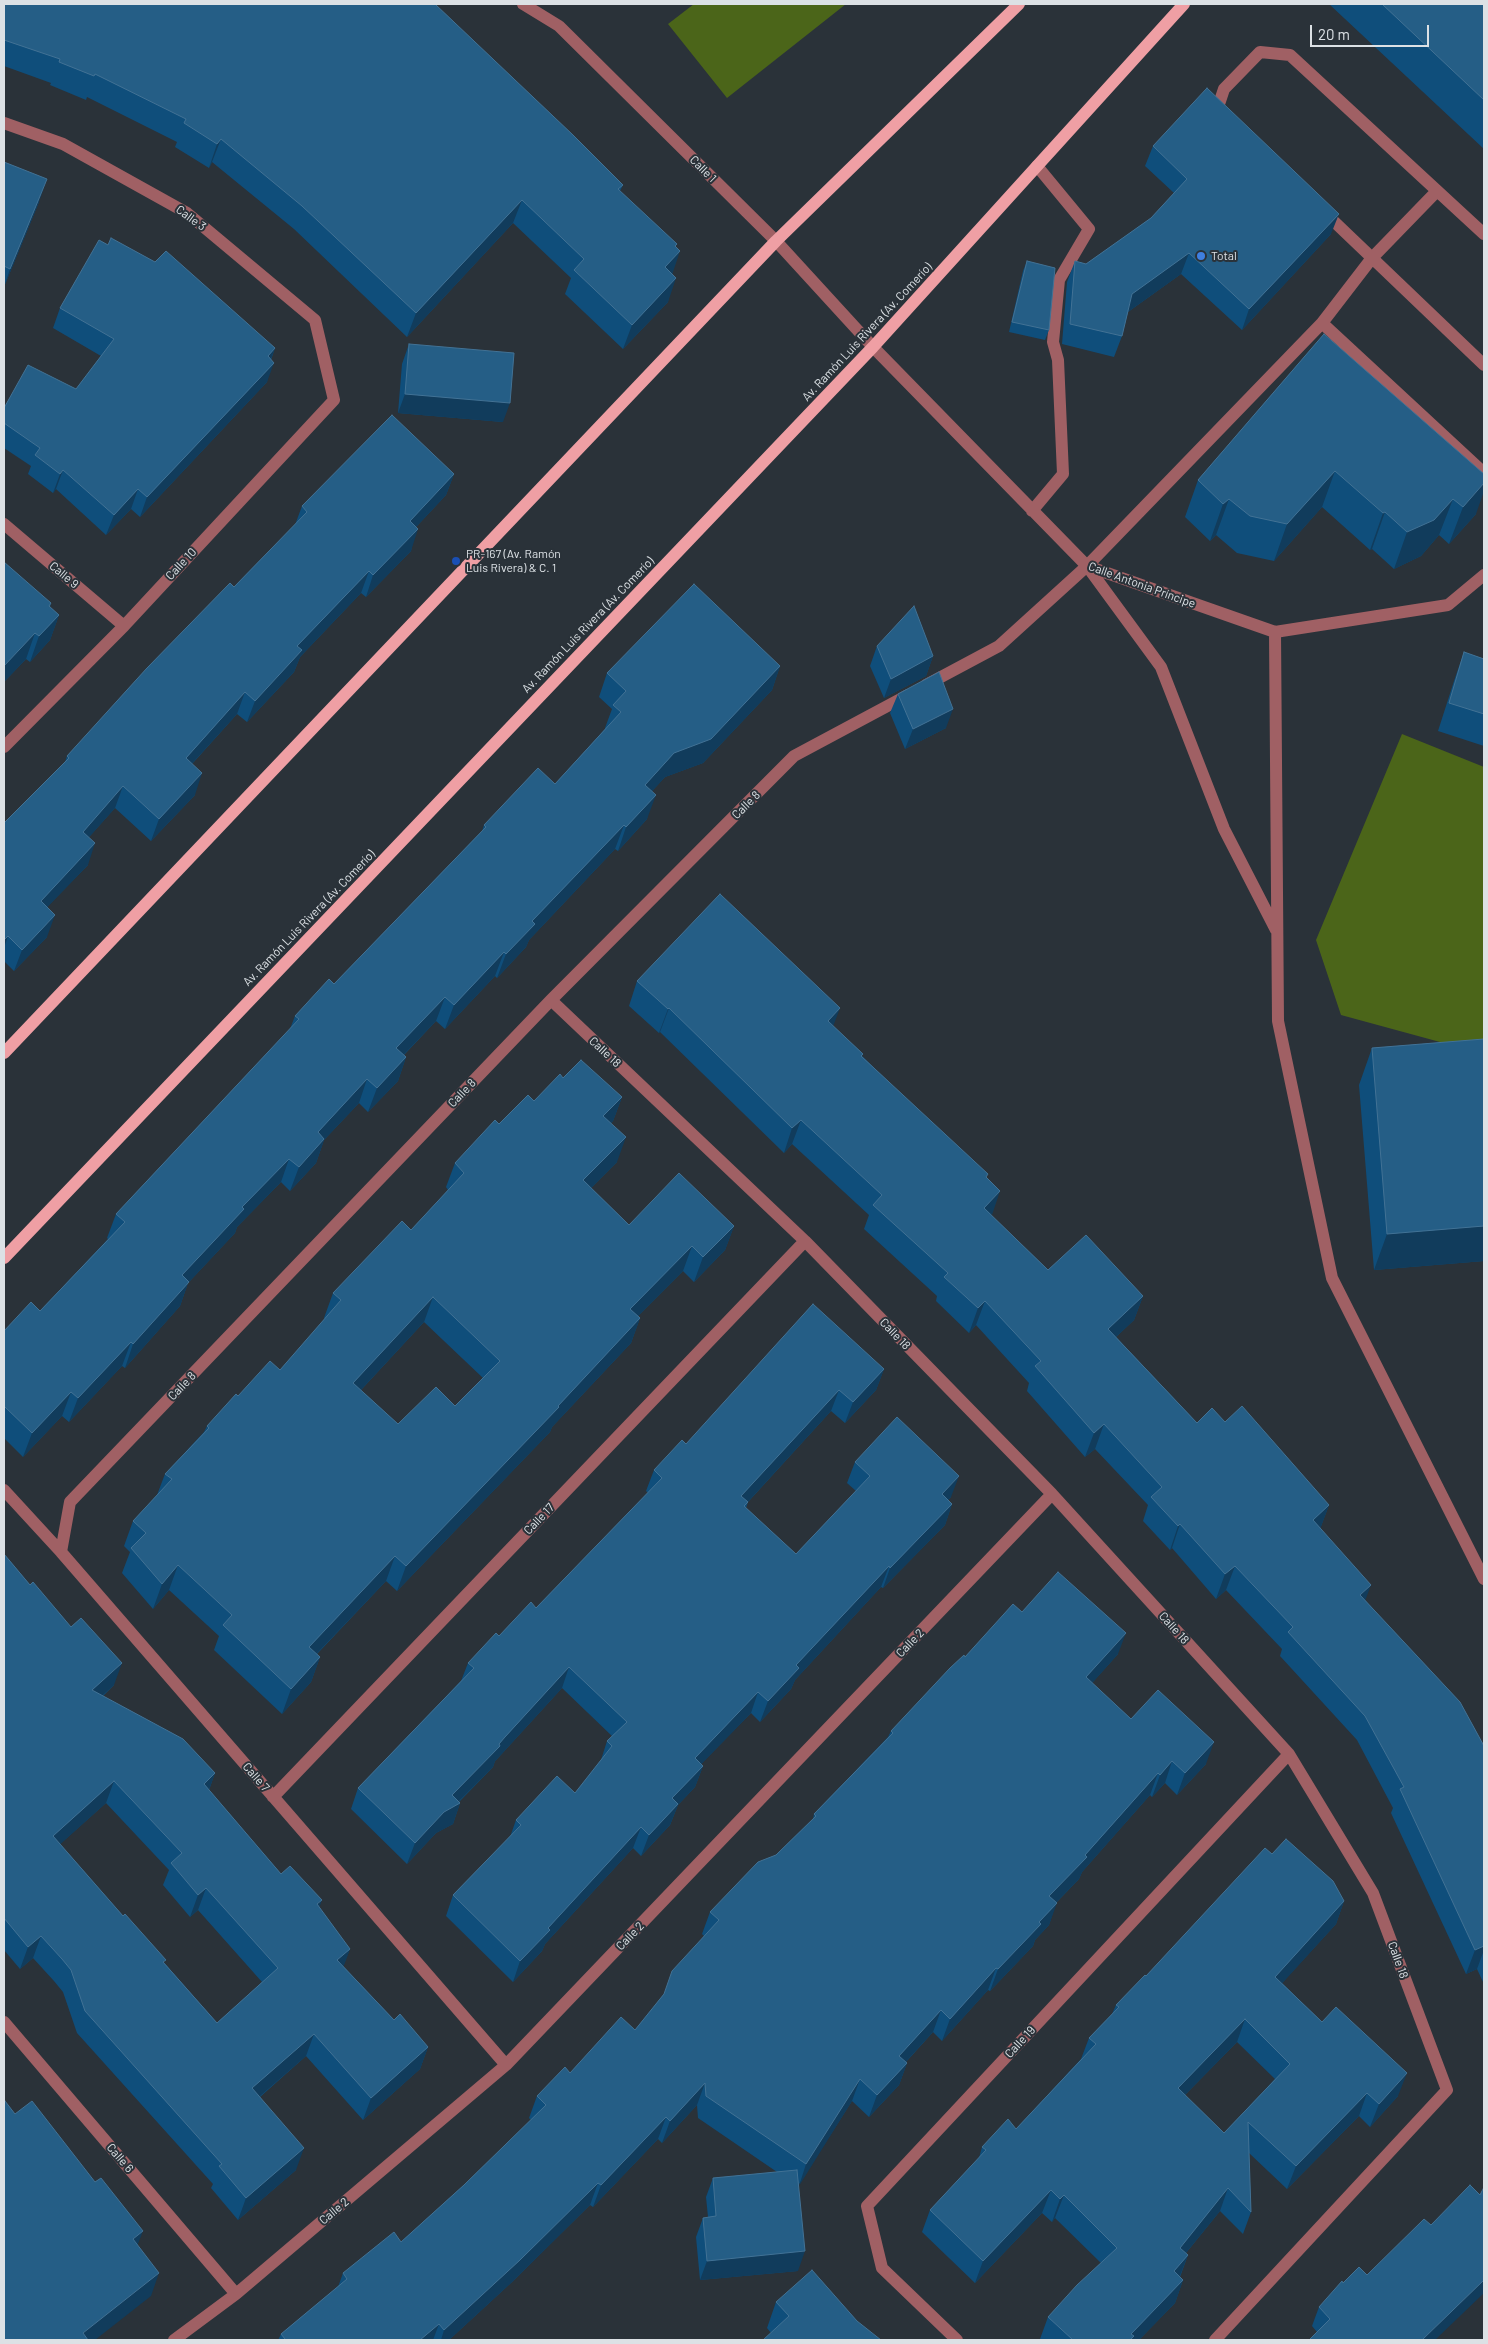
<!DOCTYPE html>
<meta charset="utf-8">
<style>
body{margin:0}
#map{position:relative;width:1488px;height:2344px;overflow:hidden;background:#2a3239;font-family:Barlow,sans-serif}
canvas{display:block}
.frame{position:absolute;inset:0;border:5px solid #dce1e5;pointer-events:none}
.scale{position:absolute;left:1310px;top:25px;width:119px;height:22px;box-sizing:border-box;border:2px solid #dce1e5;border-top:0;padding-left:6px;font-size:15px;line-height:18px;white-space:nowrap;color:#dce1e5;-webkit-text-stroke:4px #2a3239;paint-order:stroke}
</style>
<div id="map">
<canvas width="1488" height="2344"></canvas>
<div class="frame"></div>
<div class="scale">20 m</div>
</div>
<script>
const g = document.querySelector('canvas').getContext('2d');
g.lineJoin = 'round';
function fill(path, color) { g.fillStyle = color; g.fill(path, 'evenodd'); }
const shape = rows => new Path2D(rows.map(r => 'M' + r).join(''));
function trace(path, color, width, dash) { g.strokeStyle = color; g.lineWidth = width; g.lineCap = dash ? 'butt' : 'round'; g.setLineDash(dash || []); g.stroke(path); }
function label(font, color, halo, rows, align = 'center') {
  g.font = font + ' Barlow,sans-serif'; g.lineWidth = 4; g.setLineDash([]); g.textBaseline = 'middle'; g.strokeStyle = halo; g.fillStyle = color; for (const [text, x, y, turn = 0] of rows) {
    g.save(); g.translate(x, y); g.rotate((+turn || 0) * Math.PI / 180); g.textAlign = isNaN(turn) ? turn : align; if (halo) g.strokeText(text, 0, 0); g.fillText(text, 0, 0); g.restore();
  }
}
fill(shape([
 [694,4,846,4,727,98,668,24],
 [1402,734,1484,767,1484,1054,1341,1015,1316,940]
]), '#4b6519');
trace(shape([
 [523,4,559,26,776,241,873,347,1087,566,1275,632,1448,605,1484,575],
 [1222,115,1217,110,1224,89,1260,52,1290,55,1484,234],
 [4,123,63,144,187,213,315,320,334,400,124,626,4,747],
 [1323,211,1484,365],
 [1322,323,1484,473],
 [1032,511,1063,474,1058,360,1053,342,1059,280,1089,229,1037,166],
 [4,524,124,626],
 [1087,566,1161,667,1224,829,1276,930],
 [1275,632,1278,1021,1332,1278,1484,1579],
 [926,685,999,646,1087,566,1322,323,1372,258,1437,191],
 [551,1000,805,1241,1052,1494,1289,1754,1373,1893,1447,2090,1215,2340],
 [4,1490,61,1552,506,2065],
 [61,1552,70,1502,551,1000,794,756,908,695],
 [273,1797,805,1241],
 [4,2022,236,2294],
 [174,2340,236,2294,506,2065,1052,1494],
 [957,2340,882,2268,867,2206,1289,1754]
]), '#a06064', 12);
trace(shape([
 [4,1053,776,241,1019,4],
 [4,1258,873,347,1184,4]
]), '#ef9fa4', 12);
fill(shape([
 [4,4,623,185,620,191,676,247,668,302,623,349,565,294,571,278,513,223,407,337,294,229,212,162,209,168,175,147,177,142,87,97,86,100,50,85,51,83,4,66],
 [1329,4,1484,4,1484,149],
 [1153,146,1331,234,1242,330,1181,274,1128,312,1122,336,1114,357,1062,344,1067,282,1075,261,1086,264,1151,218,1174,193,1145,166],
 [4,162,39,202,4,287],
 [1027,261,1049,330,1045,340,1009,332,1023,271],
 [60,308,275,348,271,360,267,382,140,517,131,509,106,535,56,489,53,493,28,474,31,466,4,448,4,408,76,389,101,356,53,328],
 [1324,334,1476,514,1449,544,1439,535,1421,556,1394,569,1372,549,1370,550,1322,507,1274,561,1237,553,1216,535,1210,541,1185,517,1198,480],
 [409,344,503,422,398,413,402,364],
 [454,474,446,495,416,527,411,551,366,597,361,593,300,657,294,672,247,722,237,714,192,764,195,795,151,841,115,808,89,837,88,865,47,907,47,937,14,971,4,961,4,823,65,762,67,756,295,525,302,506],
 [51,603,50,607,59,615,50,640,30,662,26,659,4,682],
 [877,646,933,656,926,676,884,698,870,666],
 [1464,652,1484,659,1484,746,1438,731,1454,681],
 [780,666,772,690,703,763,665,777,652,791,647,819,618,851,615,849,529,940,526,947,497,978,495,976,445,1029,436,1021,404,1055,406,1057,398,1081,368,1112,359,1103,324,1140,316,1163,290,1191,281,1182,237,1227,235,1233,188,1283,180,1306,125,1368,122,1366,69,1422,62,1416,23,1457,4,1438,4,1331,40,1311,108,1239,107,1238,116,1214,290,1029,295,1016,334,984,482,831,484,825,555,784,605,729,605,728,612,709,599,697,607,673],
 [898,694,946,728,905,749,890,713],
 [637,981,834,1027,863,1054,862,1056,987,1178,991,1215,1048,1270,1143,1296,1134,1320,1116,1337,1197,1423,1225,1422,1329,1505,1320,1529,1365,1600,1484,1746,1484,1984,1477,1969,1466,1974,1391,1813,1393,1808,1357,1740,1280,1656,1282,1649,1226,1590,1216,1599,1172,1548,1170,1550,1143,1521,1148,1505,1095,1449,1085,1457,1027,1391,1029,1383,976,1325,969,1333,936,1301,937,1296,864,1229,869,1215,792,1144,784,1153,660,1032,659,1033,629,1006],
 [1484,1039,1484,1261,1374,1270,1359,1085,1372,1048],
 [563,1078,622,1097,613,1121,611,1123,617,1162,591,1188,629,1225,734,1226,725,1250,694,1282,683,1271,638,1316,640,1318,631,1343,552,1427,550,1432,397,1591,386,1581,317,1654,320,1657,311,1682,282,1714,214,1650,219,1636,169,1590,153,1609,122,1573,130,1552,124,1546,133,1521,157,1495,165,1474,204,1432,207,1426,238,1396,280,1370,325,1319,324,1318,333,1293,411,1230,448,1190,446,1187,455,1163,499,1124,534,1101],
 [424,1322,483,1378,455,1406,398,1424,361,1390],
 [884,1369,876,1390,845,1423,831,1411,748,1502,746,1508,796,1554,856,1491,847,1483,855,1462,951,1497,948,1500,952,1504,945,1525,883,1588,881,1587,795,1680,791,1689,760,1722,751,1713,701,1764,703,1766,695,1787,678,1805,670,1825,641,1856,633,1848,545,1944,542,1951,513,1982,446,1916,453,1895,510,1837,516,1820,575,1793,601,1760,607,1741,612,1736,562,1688,498,1758,495,1761,493,1767,459,1802,460,1803,453,1824,436,1833,407,1864,351,1809,358,1788,461,1681,468,1663,499,1636,536,1608,648,1493,646,1491,654,1470,686,1444],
 [4,1554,114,1685,103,1696,215,1773,209,1790,281,1874,319,1907,350,1949,343,1966,394,2020,428,2047,420,2069,363,2120,306,2056,260,2097,296,2170,238,2220,211,2188,213,2184,77,2033,63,1992,54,1981,33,1958,20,1969,4,1950],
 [106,1803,169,1870,163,1885,190,1917,198,1910,262,1982,217,2023,60,1844],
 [1022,1612,1118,1654,1092,1683,1131,1719,1206,1764,1177,1795,1165,1783,1152,1797,1150,1795,1082,1872,1079,1879,1056,1903,1049,1925,1035,1940,1033,1946,990,1991,988,1990,942,2041,933,2032,906,2062,907,2063,899,2085,869,2117,852,2101,798,2186,798,2271,700,2280,696,2237,703,2218,708,2217,706,2197,713,2178,777,2172,698,2118,697,2105,662,2143,658,2139,593,2207,590,2205,512,2282,449,2340,278,2340,281,2334,338,2287,343,2273,401,2242,464,2185,531,2120,529,2118,537,2096,570,2073,635,2030,664,1994,704,1936,702,1934,710,1912,776,1855,813,1819,814,1814,888,1737,891,1731,965,1657],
 [1272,1854,1344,1901,1336,1924,1282,1983,1398,2096,1370,2127,1359,2116,1287,2189,1249,2153,1251,2212,1243,2234,1220,2211,1186,2253,1188,2255,1180,2277,1183,2280,1175,2303,1139,2340,1041,2340,1040,2339,1048,2317,1101,2263,1055,2218,1052,2222,1042,2213,975,2283,922,2232,930,2210,979,2158,982,2147,1016,2129,1081,2059,1089,2038,1112,2014,1116,2005,1146,1976],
 [1237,2042,1275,2079,1224,2133,1185,2095],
 [776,2302,857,2321,771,2333,767,2328],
 [1319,2307,1435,2340,1317,2332,1312,2326]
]), '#0f4e7b');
fill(shape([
 [221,139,212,162,209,168,217,144],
 [47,179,39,202,4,287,10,269],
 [522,200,513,223,407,337,416,313],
 [1339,214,1331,234,1242,330,1249,309],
 [677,244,670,261,680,251,672,275,665,267,675,246],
 [1189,253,1181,274,1125,314,1132,294],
 [676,278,668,302,623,349,632,325],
 [275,348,268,367,268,356],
 [274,363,267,382,140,517,147,497],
 [405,394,510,403,503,422,398,413],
 [63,470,56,489,53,493,60,474],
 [1335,471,1322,507,1274,561,1287,524],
 [454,474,446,495,402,542,410,521],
 [1484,483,1484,491,1476,514,1449,544,1463,507],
 [138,489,131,509,106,535,114,515],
 [1229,499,1216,535,1210,541,1223,504],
 [1453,499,1439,535,1421,556,1394,569,1407,532],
 [1385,512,1372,549,1370,550,1383,513],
 [418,529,411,551,366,597,373,575],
 [369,571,361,593,300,657,294,672,247,722,255,701,297,646],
 [59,615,50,640,30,662,39,636],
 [35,633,26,659,4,682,4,666],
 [933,656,926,676,884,698,891,679],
 [780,666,772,690,703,763,665,777,636,809,645,785,674,753],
 [245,692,237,714,178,779,186,758],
 [953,709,946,728,905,749,913,729],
 [202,773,195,795,151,841,159,819],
 [123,786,115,808,75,853,83,832],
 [656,795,647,819,618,851,626,827],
 [624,825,615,849,529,940,526,947,497,978,506,954,532,921],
 [95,843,88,865,33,922,41,901],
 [55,915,47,937,14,971,22,950],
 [8,936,4,948,4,940],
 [504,952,495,976,445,1029,454,1005],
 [445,997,436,1021,387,1072,396,1048],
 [669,1008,660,1032,659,1033,668,1009],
 [840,1008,831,1032,828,1021],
 [406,1057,398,1081,368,1112,377,1088],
 [367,1079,359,1103,324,1140,316,1163,290,1191,299,1167,318,1132],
 [622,1097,613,1121,594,1141,603,1116],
 [801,1120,792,1144,784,1153,792,1128],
 [626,1137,617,1162,574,1205,583,1180],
 [289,1159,281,1182,237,1227,235,1233,188,1283,180,1306,125,1368,133,1344,182,1275,242,1207],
 [1000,1191,992,1215,984,1208],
 [734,1226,725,1250,694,1282,703,1257],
 [1484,1226,1484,1261,1374,1270,1387,1234],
 [692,1246,683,1271,621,1333,630,1309],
 [1143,1296,1134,1320,1099,1353,1108,1329],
 [433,1297,424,1322,344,1408,353,1383],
 [985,1301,976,1325,969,1333,978,1308],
 [640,1318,631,1343,552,1427,550,1432,397,1591,406,1566],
 [131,1342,122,1366,69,1422,78,1398],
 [884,1369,876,1390,845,1423,853,1402],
 [839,1390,831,1411,734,1517,741,1496],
 [71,1392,62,1416,23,1457,32,1433],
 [1104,1424,1095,1449,1085,1457,1094,1433],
 [959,1476,951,1497,934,1515,942,1494],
 [952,1504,945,1525,883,1588,890,1568],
 [1329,1505,1320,1529,1313,1520],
 [1180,1524,1172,1548,1170,1550,1178,1526],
 [395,1556,386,1581,300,1671,309,1647],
 [178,1565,169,1590,153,1609,162,1584],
 [889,1566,881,1587,795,1680,791,1689,760,1722,768,1701,796,1665],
 [1235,1566,1226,1590,1216,1599,1225,1574],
 [1371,1585,1362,1609,1360,1595],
 [1126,1633,1118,1654,1078,1699,1086,1677],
 [320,1657,311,1682,282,1714,291,1689],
 [122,1663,114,1685,84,1712,92,1690],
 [569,1667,562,1688,498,1758,495,1761,493,1767,454,1806,460,1803,453,1824,436,1833,407,1864,415,1843,452,1795],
 [758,1692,751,1713,687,1779,695,1758],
 [1214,1742,1206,1764,1177,1795,1185,1773],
 [1172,1761,1165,1783,1152,1797,1160,1775],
 [703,1766,695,1787,678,1805,670,1825,641,1856,649,1835,672,1798],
 [215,1773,207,1795,204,1784],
 [1158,1773,1150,1795,1082,1872,1079,1879,1041,1918,1049,1896],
 [114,1781,106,1803,45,1858,53,1836],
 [641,1827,633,1848,545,1944,542,1951,513,1982,520,1961,548,1928],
 [206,1888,198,1910,190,1917,198,1895],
 [322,1900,314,1922,317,1904],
 [1344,1901,1336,1924,1267,2000,1275,1977],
 [1057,1903,1049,1925,1035,1940,1033,1946,990,1991,998,1969,1039,1922],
 [41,1936,33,1958,20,1969,28,1947],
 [1484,1946,1484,1950,1477,1969,1466,1974,1475,1950],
 [350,1949,342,1971,337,1960],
 [996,1968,988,1990,942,2041,950,2019],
 [941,2010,933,2032,891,2078,899,2056],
 [1245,2019,1237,2042,1170,2110,1178,2088],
 [314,2034,306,2056,244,2110,252,2088],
 [428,2047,420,2069,363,2120,371,2098],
 [907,2063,899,2085,869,2117,877,2095],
 [1407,2073,1398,2096,1370,2127,1379,2104],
 [860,2079,852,2101,799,2186,806,2164],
 [705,2083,697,2105,662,2143,670,2121],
 [1367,2093,1359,2116,1287,2189,1296,2166],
 [666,2117,658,2139,593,2207,601,2185],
 [304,2148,296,2170,238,2220,246,2198],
 [598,2183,590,2205,512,2282,449,2340,441,2340,444,2330],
 [1228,2188,1220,2211,1172,2270,1180,2248],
 [1051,2190,1042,2213,975,2283,983,2261],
 [1064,2195,1055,2218,1052,2222,1060,2199],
 [143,2231,134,2254,133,2239],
 [805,2251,798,2271,700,2280,707,2261],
 [1188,2255,1179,2278,1174,2271],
 [159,2273,151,2296,95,2340,80,2340,83,2333],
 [1183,2280,1175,2303,1139,2340,1129,2340,1131,2334],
 [1484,2280,1484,2293,1435,2340,1422,2340],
 [439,2324,433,2340,420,2340]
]), '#113c5c');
const building = shape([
 [4,4,435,4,573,135,623,185,618,189,677,244,675,246,680,251,665,267,676,278,632,325,574,270,584,259,522,200,416,313,302,206,221,139,217,144,184,123,186,119,95,74,94,76,59,62,60,59,4,40,4,4],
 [1382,4,1484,4,1484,100,1382,4],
 [1207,88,1339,214,1249,309,1189,253,1132,294,1122,336,1070,324,1075,261,1086,264,1151,218,1187,179,1153,146,1207,88],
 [4,162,47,179,10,269,4,266,4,162],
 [111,238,155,262,166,251,275,348,268,356,274,363,147,497,138,489,114,515,63,470,60,474,35,455,40,448,4,423,4,408,28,365,76,389,114,339,60,308,99,240,108,245,111,238],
 [1027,261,1055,268,1049,330,1012,322,1027,261],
 [1324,334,1484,474,1484,483,1463,507,1453,499,1434,520,1407,532,1385,512,1383,513,1335,471,1287,524,1250,516,1229,499,1223,504,1198,480,1324,334],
 [409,344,514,353,510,403,405,394,409,344],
 [392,415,454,474,410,521,418,529,373,575,369,571,297,646,302,650,255,701,245,692,186,758,202,773,159,819,123,786,83,832,95,843,41,901,55,915,22,950,8,936,4,940,4,823,69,758,67,756,147,668,230,583,234,587,307,512,302,506,392,415],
 [4,562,51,603,49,606,59,615,39,636,35,633,4,666,4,562],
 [694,584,780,666,711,739,674,753,645,785,656,795,626,827,624,825,532,921,535,924,506,954,504,952,454,1005,445,997,396,1048,406,1057,377,1088,367,1079,318,1132,324,1139,299,1167,289,1159,242,1207,244,1209,182,1275,189,1282,133,1344,131,1342,78,1398,71,1392,32,1433,4,1406,4,1331,31,1302,40,1311,125,1222,116,1214,299,1019,295,1016,329,979,334,984,486,827,484,825,538,768,555,784,621,712,613,705,626,691,607,673,694,584],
 [914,606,933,656,891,679,877,646,914,606],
 [1464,652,1484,659,1484,714,1449,703,1464,652],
 [939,672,953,709,913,729,898,694,939,672],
 [720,894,840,1008,828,1021,863,1054,861,1056,988,1174,986,1177,1000,1191,984,1208,1048,1270,1086,1235,1143,1296,1108,1329,1197,1423,1212,1408,1225,1422,1242,1406,1329,1505,1313,1520,1371,1585,1360,1595,1460,1702,1484,1746,1484,1946,1475,1950,1400,1789,1404,1787,1365,1716,1288,1632,1293,1627,1235,1566,1225,1574,1180,1524,1178,1526,1151,1497,1162,1487,1104,1424,1094,1433,1035,1366,1041,1361,985,1301,978,1308,944,1277,948,1273,873,1205,882,1195,801,1120,792,1128,669,1008,668,1009,637,981,720,894],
 [1484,1039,1484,1226,1387,1234,1372,1048,1484,1039],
 [581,1060,622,1097,603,1116,626,1137,583,1180,629,1225,679,1173,734,1226,703,1257,692,1246,630,1309,640,1318,558,1406,559,1407,406,1566,395,1556,309,1647,320,1657,291,1689,223,1625,232,1615,178,1565,162,1584,131,1548,146,1533,133,1521,172,1479,165,1474,209,1428,207,1426,236,1394,238,1396,270,1361,280,1370,341,1300,333,1293,402,1221,411,1230,464,1173,455,1163,495,1120,499,1124,528,1095,534,1101,560,1074,563,1078,581,1060],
 [433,1297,500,1361,455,1406,436,1387,398,1424,353,1383,433,1297],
 [813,1304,884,1369,853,1402,839,1390,741,1496,748,1502,744,1506,796,1554,870,1476,855,1462,897,1417,959,1476,942,1494,952,1504,890,1568,889,1566,796,1665,799,1668,768,1701,758,1692,695,1758,703,1766,672,1798,678,1804,649,1835,641,1827,548,1928,550,1930,520,1961,453,1895,521,1825,516,1820,557,1776,575,1793,612,1746,607,1741,627,1722,569,1667,505,1737,499,1744,500,1746,452,1795,460,1803,444,1812,415,1843,358,1788,474,1668,468,1663,496,1633,499,1636,531,1602,536,1608,662,1478,654,1470,682,1440,686,1444,813,1304],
 [4,1554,30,1585,33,1582,71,1627,81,1618,122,1663,92,1690,183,1739,215,1773,204,1784,281,1874,290,1866,322,1900,317,1904,350,1949,337,1960,394,2020,400,2014,428,2047,371,2098,314,2034,252,2088,304,2148,246,2198,219,2166,222,2164,85,2011,71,1970,62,1959,41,1936,28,1947,4,1918,4,1554],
 [114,1781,182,1853,171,1863,198,1895,206,1888,278,1968,217,2023,163,1962,166,1960,125,1914,123,1916,53,1836,114,1781],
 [1058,1572,1126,1633,1086,1677,1131,1719,1158,1690,1214,1742,1185,1773,1172,1761,1160,1775,1158,1773,1085,1855,1087,1857,1049,1896,1057,1903,1039,1922,1041,1924,998,1969,996,1968,950,2019,941,2010,899,2056,907,2063,877,2095,860,2079,806,2164,706,2096,705,2083,670,2121,666,2117,601,2185,598,2183,520,2260,444,2330,439,2324,420,2340,284,2340,285,2339,281,2334,347,2279,343,2273,394,2232,401,2242,464,2185,546,2105,537,2096,565,2067,570,2073,621,2017,635,2030,664,1994,672,1971,719,1920,710,1912,758,1862,776,1855,816,1816,814,1814,893,1733,891,1731,950,1668,964,1655,965,1657,1013,1604,1022,1612,1058,1572],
 [1286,1839,1333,1881,1344,1901,1275,1977,1322,2022,1336,2007,1407,2073,1379,2104,1367,2093,1296,2166,1248,2122,1251,2212,1228,2188,1180,2248,1188,2255,1174,2271,1183,2280,1131,2334,1134,2336,1130,2340,1073,2340,1048,2317,1077,2285,1117,2248,1064,2195,1060,2199,1051,2190,983,2261,930,2210,986,2150,982,2147,1008,2119,1016,2129,1096,2044,1089,2038,1119,2007,1116,2005,1145,1975,1146,1976,1265,1848,1272,1854,1286,1839],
 [1245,2019,1290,2064,1224,2133,1178,2088,1245,2019],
 [5,2101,15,2114,32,2101,95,2182,101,2178,143,2231,133,2239,159,2273,83,2333,88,2340,4,2340,4,2102,5,2101],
 [797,2170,805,2251,707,2261,703,2218,716,2216,713,2178,797,2170],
 [1470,2185,1480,2195,1484,2187,1484,2280,1422,2340,1309,2340,1330,2319,1319,2307,1342,2281,1343,2283,1359,2267,1367,2275,1424,2219,1431,2225,1470,2185],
 [812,2270,857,2321,881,2340,763,2340,789,2316,776,2302,812,2270]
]);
fill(building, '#255e86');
trace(building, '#427295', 1);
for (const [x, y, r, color] of [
 [1201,256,5,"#3f7fe0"],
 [456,561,5,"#1a4fb4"]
]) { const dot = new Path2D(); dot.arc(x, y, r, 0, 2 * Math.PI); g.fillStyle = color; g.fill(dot); trace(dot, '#2a3239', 2); }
label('12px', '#dce1e5', '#2a3239', [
 ["Calle 1",703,169,45],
 ["Calle 3",191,218,36],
 ["Av. Ramón Luis Rivera (Av. Comerío)",867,332,-47],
 ["Calle 10",181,564,-47],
 ["Calle 9",64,575,40],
 ["Calle Antonia Príncipe",1142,585,20],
 ["Av. Ramón Luis Rivera (Av. Comerío)",588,625,-46],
 ["Calle 8",746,805,-45],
 ["Av. Ramón Luis Rivera (Av. Comerío)",309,918,-46],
 ["Calle 18",605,1052,43],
 ["Calle 8",462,1093,-46],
 ["Calle 18",895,1334,46],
 ["Calle 8",182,1386,-46],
 ["Calle 17",539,1519,-46],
 ["Calle 18",1174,1628,48],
 ["Calle 2",910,1643,-46],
 ["Calle 7",256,1777,49],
 ["Calle 2",630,1936,-46],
 ["Calle 18",1398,1960,70],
 ["Calle 19",1020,2042,-47],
 ["Calle 6",120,2158,49],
 ["Calle 2",334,2211,-40]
]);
label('12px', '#dce1e5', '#2a3239', [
 ["Total",1211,256],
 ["PR-167 (Av. Ramón",466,554],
 ["Luis Rivera) & C. 1",466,568]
], 'left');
</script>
